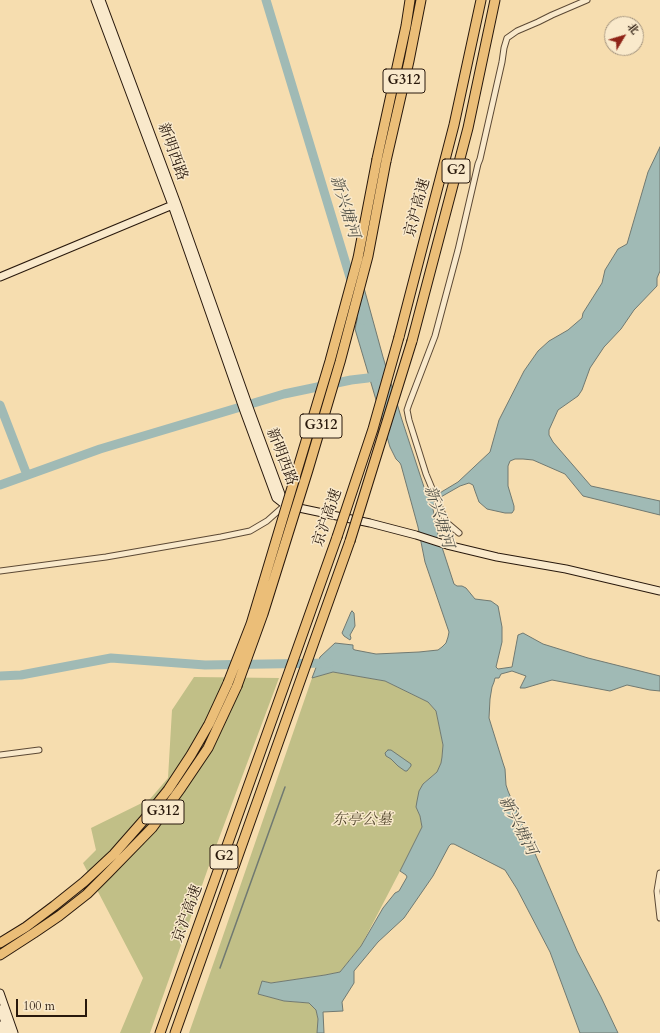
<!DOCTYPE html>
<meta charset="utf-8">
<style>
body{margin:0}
#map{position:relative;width:660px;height:1033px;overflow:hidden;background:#f6ddaf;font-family:Cardo,"Noto Serif SC",serif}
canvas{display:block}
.north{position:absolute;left:604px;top:16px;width:40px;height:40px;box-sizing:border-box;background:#f9e9cb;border:1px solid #a5957f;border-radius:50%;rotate:52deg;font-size:11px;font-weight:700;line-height:16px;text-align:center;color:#28180c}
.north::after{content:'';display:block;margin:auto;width:14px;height:18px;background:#8f2418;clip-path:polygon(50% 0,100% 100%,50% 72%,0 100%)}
.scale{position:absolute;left:16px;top:999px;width:71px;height:18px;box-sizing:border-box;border:2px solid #28180c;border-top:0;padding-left:5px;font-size:12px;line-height:14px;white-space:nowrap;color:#28180c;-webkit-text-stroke:3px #f9e9cb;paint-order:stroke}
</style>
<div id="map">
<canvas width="660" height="1033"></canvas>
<div class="north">北</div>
<div class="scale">100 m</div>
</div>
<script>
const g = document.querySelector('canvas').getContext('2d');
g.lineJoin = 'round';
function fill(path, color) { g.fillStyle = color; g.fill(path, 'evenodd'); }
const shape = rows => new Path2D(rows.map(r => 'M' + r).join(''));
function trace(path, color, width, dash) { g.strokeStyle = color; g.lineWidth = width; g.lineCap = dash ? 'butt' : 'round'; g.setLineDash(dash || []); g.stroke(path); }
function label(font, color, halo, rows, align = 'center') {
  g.font = font + ' Cardo,"Noto Serif SC",serif'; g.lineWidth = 3; g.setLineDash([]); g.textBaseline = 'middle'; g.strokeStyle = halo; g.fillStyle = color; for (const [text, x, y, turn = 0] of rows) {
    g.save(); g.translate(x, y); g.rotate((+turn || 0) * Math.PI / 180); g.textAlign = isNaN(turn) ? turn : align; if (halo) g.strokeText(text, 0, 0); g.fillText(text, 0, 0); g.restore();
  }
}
fill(shape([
 [333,672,385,681,428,702,436,711,443,745,442,757,441,763,437,772,423,784,416,807,420,816,422,827,400,871,361,946,340,972,325,975,271,983,262,981,258,994,284,1001,309,1003,316,1010,318,1019,317,1033,189,1033,215,959,312,678],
 [194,677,279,678,212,857,150,1033,120,1033,143,978,83,863,96,850,91,828,150,799,168,778,172,710]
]), '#c1bf87');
const water = shape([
 [660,147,660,271,657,278,657,286,634,310,621,329,604,347,590,368,582,390,578,396,558,410,549,430,549,435,553,442,591,486,660,501,660,515,583,496,565,474,533,460,523,459,515,459,510,461,508,466,508,486,514,506,514,510,512,513,505,513,487,509,479,502,475,491,473,485,469,483,460,486,439,498,434,503,433,509,438,535,454,584,457,586,462,586,466,588,475,599,491,601,498,606,502,627,502,642,496,667,498,669,512,667,518,635,523,633,543,644,588,658,660,676,660,691,650,690,627,685,610,691,552,680,525,688,520,688,526,676,512,671,501,674,499,678,495,678,494,682,492,687,490,699,489,718,503,763,505,769,506,785,508,791,577,951,601,997,618,1033,580,1033,550,952,517,889,505,870,454,844,451,844,449,846,433,876,404,918,378,942,354,971,354,983,342,1002,343,1011,323,1012,324,1033,317,1033,318,1019,316,1010,309,1003,284,1001,258,994,262,981,271,983,325,975,340,972,361,946,383,908,395,893,399,891,407,877,406,875,400,871,422,827,420,816,416,807,417,801,419,791,423,784,437,772,441,763,442,757,443,745,436,711,428,702,385,681,333,672,312,678,320,657,335,643,353,645,353,649,355,650,376,654,419,652,438,650,442,647,446,643,448,637,449,632,425,562,418,527,401,465,400,463,396,459,390,447,355,329,364,288,383,357,402,420,424,487,428,493,430,494,438,494,458,482,490,452,499,420,524,371,538,351,549,341,568,330,582,318,583,313,602,283,605,270,618,249,627,244,648,172,660,147],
 [352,611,354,613,355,626,350,635,351,638,350,640,344,636,342,633,351,612,352,611],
 [388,750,391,750,411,764,411,766,407,771,405,771,398,766,391,759,386,756,385,753,388,750]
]);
fill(water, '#a0bab5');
trace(water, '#707971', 1);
trace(shape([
 [220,968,285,787]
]), '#707971', 1.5);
trace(shape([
 [266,0,363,320],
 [0,405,27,475],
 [0,485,100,449,284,394,351,380,368,378,379,375],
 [0,676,21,675,111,658,205,665,329,663]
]), '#a0bab5', 9);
const street = shape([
 [459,533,446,522,426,474,409,420,407,410,409,404,435,336,458,250,478,164,480,159,502,62,504,48,507,38,517,31,538,22,552,15,587,0],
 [0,571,106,557,221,537,250,531,267,521,285,505],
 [0,755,39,750],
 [660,873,657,891,660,918]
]);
const secondary = shape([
 [95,0,172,205,244,411,276,498,285,505,370,523,416,535,447,545,497,557,566,569,660,591],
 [101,0,177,204,250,410,285,505],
 [0,277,175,204],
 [0,993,14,1033],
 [0,1009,9,1033],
 [0,1025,3,1033]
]);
const highway = shape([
 [377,159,406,26,410,0],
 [386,161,409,61,421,0],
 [399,337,454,125,481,0],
 [412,341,468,128,495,0],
 [0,943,26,927,54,906,84,882,114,854,143,821,168,790,191,755,209,724,228,683],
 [0,955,34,933,59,916,87,894,108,873,152,828,181,788,208,748,237,686],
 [160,1033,298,647,337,537],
 [175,1033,350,541]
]);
trace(street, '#5c4935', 7);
trace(secondary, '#28180c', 9);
trace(highway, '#28180c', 11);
trace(street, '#f9e9cb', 5);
trace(secondary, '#f9e9cb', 7);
trace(highway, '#ebbe78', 9);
const highwayBridge = shape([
 [337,537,373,429,399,337],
 [350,541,412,341],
 [228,683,251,624,330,361,358,258,377,159],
 [237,686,263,614,308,470,340,362,368,256,386,161]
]);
trace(highwayBridge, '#28180c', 11, []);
trace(highwayBridge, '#ebbe78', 9);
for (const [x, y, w] of [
 [404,81,42],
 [456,171,28],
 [321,426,42],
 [163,812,42],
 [224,857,28]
]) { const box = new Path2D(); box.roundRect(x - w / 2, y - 12, w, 24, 3); g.fillStyle = '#f9e9cb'; g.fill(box); trace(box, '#28180c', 1); }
label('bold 14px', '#28180c', null, [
 ["G312",404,81],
 ["G2",456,171],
 ["G312",321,426],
 ["G312",163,812],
 ["G2",224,857]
]);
label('15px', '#28180c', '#f9e9cb', [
 ["新明西路",172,152,70],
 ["京沪高速",418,208,-75],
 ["新明西路",281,457,69],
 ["京沪高速",328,518,-71],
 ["京沪高速",188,914,-70]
]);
label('italic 15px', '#564a31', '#f9e9cb', [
 ["东亭公墓",362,821]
]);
label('italic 16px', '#525147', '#f9e9cb', [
 ["新兴塘河",344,207,73],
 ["新兴塘河",438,517,73],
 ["新兴塘河",517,826,63]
]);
</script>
